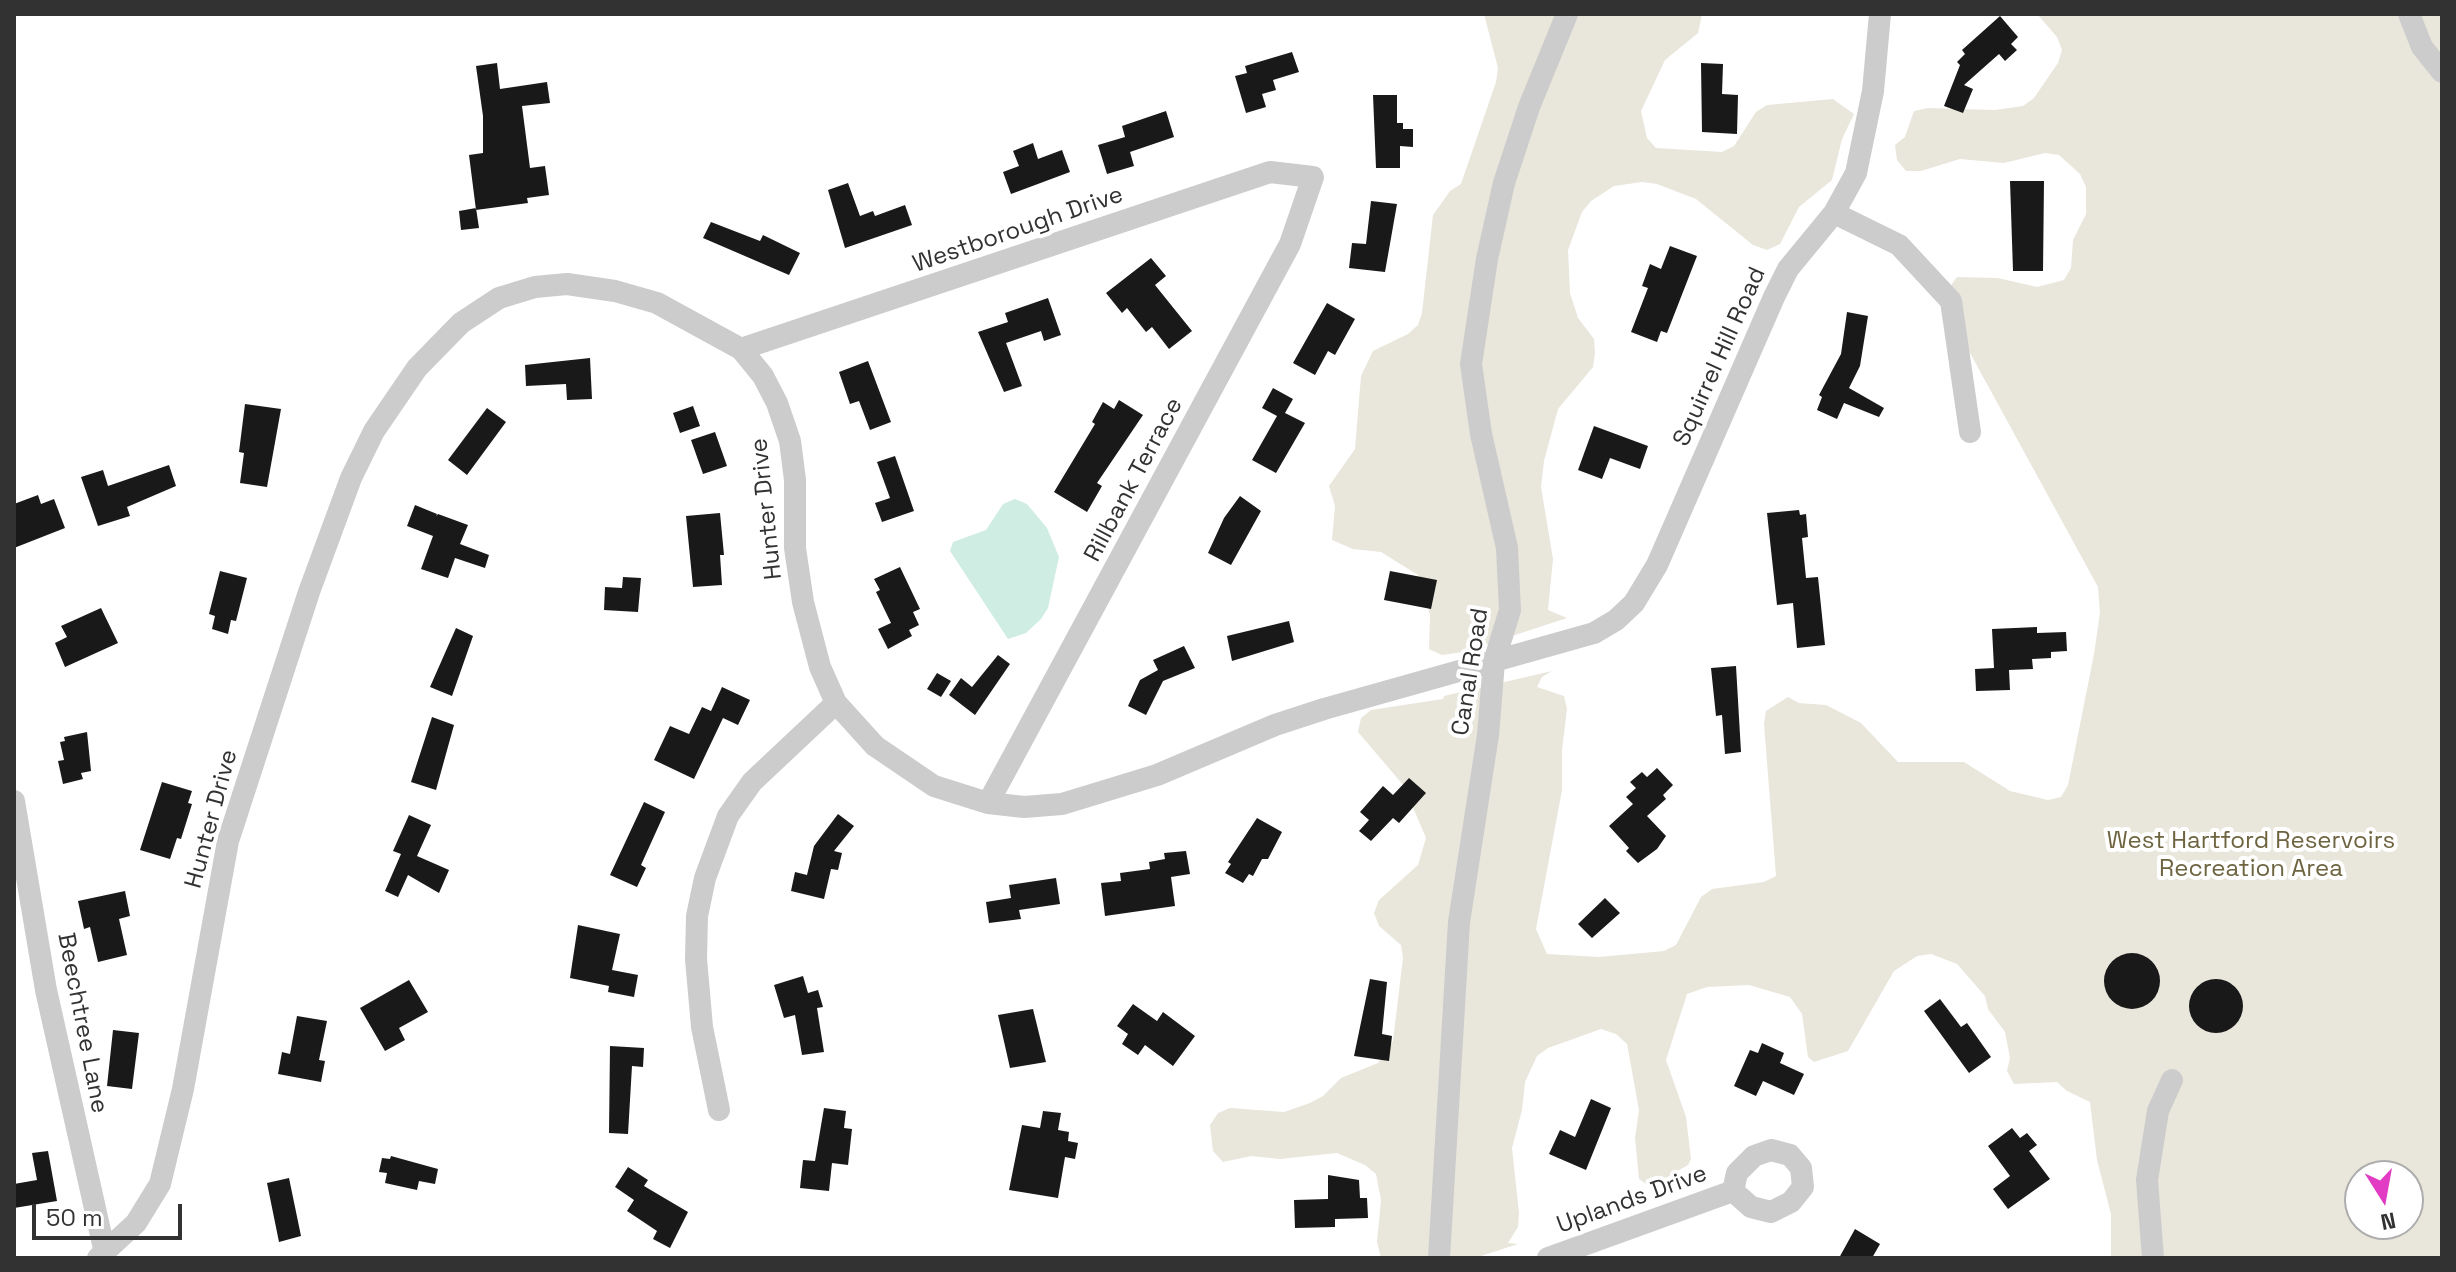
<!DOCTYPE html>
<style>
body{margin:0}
#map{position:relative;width:2456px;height:1272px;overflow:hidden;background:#fff;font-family:"Space Grotesk",sans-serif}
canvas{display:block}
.frame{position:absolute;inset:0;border:16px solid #323232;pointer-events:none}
.north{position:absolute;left:2344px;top:1160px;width:80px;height:80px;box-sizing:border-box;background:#fff;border:2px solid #adadad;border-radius:50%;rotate:169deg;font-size:22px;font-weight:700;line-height:32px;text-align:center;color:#323232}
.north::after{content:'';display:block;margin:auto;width:28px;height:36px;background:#e13cc3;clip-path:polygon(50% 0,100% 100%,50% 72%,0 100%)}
.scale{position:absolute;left:32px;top:1204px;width:150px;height:36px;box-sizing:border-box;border:4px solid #323232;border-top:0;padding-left:10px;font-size:24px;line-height:28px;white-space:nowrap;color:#323232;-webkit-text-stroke:6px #fff;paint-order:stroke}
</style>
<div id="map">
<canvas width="2456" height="1272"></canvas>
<div class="frame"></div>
<div class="north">N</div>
<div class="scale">50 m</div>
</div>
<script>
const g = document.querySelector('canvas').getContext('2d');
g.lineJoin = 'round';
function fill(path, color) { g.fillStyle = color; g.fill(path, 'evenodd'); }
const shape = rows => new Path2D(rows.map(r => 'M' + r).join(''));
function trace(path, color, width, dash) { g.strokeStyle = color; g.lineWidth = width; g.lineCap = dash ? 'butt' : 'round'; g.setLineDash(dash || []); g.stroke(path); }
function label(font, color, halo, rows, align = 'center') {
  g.font = font + ' "Space Grotesk",sans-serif'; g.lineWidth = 8; g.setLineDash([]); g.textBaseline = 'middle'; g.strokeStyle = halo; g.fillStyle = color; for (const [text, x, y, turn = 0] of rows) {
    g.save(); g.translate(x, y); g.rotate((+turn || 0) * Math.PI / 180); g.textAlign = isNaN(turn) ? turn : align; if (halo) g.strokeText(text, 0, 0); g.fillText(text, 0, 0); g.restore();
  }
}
fill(shape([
 [1484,14,1702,14,1698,33,1665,60,1641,111,1647,138,1656,148,1722,152,1734,146,1756,112,1767,105,1833,99,1854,114,1842,139,1832,180,1799,207,1780,244,1767,250,1753,245,1696,199,1657,184,1642,182,1614,186,1591,201,1582,212,1568,250,1570,293,1578,318,1594,339,1595,353,1593,367,1558,409,1544,461,1541,487,1553,559,1548,610,1567,618,1463,652,1442,655,1429,649,1430,615,1418,575,1381,552,1353,549,1332,540,1335,506,1329,486,1355,449,1361,376,1373,351,1408,334,1418,325,1422,313,1433,215,1450,191,1461,184,1496,82,1498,68],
 [2037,14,2442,14,2442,1258,2111,1258,2111,1214,2097,1160,2090,1102,2067,1091,2057,1082,2014,1084,2007,1071,2010,1058,2005,1032,1988,1009,1985,996,1957,964,1931,954,1917,956,1894,971,1848,1051,1814,1062,1808,1057,1802,1014,1790,997,1749,985,1707,987,1687,994,1666,1060,1686,1117,1691,1159,1688,1165,1650,1187,1639,1179,1635,1138,1639,1110,1627,1044,1616,1034,1601,1029,1548,1048,1537,1056,1525,1082,1522,1110,1512,1148,1519,1213,1518,1227,1508,1243,1518,1244,1475,1258,1381,1258,1377,1242,1381,1200,1376,1174,1365,1165,1337,1153,1280,1159,1251,1156,1223,1162,1213,1151,1210,1125,1218,1113,1230,1108,1284,1112,1310,1103,1323,1096,1341,1078,1378,1063,1393,1041,1403,958,1401,945,1379,926,1374,913,1379,900,1418,865,1426,838,1404,786,1358,732,1361,718,1371,710,1443,699,1444,696,1552,671,1542,677,1537,687,1564,696,1567,709,1562,750,1562,790,1536,929,1547,954,1599,957,1664,951,1676,945,1701,897,1712,889,1764,882,1776,876,1764,724,1766,711,1788,697,1799,703,1826,705,1861,723,1898,762,1964,762,2010,791,2048,800,2061,797,2068,785,2094,654,2100,613,2098,587,1970,353,1950,302,1949,288,1957,277,1998,278,2037,287,2064,280,2071,268,2073,240,2086,214,2086,187,2080,174,2059,155,2045,153,2004,163,1960,159,1921,171,1906,171,1897,160,1895,145,1905,137,1914,111,1928,108,1995,110,2023,106,2034,98,2058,63,2062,50,2057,37],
 [2360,1176,2408,1176,2408,1224,2360,1224]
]), '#e9e6db');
fill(shape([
 [1015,499,1027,504,1047,528,1059,557,1048,608,1041,619,1026,633,1008,639,950,551,953,542,986,530,1003,504]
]), '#cfede2');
fill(shape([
 [2000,16,2018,37,2011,44,2017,50,2005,61,1999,54,1964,85,1973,89,1963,113,1944,106,1960,65,1957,62,1965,54,1962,50],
 [1292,52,1299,72,1273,80,1276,90,1262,94,1266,107,1246,113,1235,76,1247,73,1245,66],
 [497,63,500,89,547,82,550,103,522,106,530,168,545,166,549,195,527,198,528,203,476,210,469,155,483,153,483,116,476,66],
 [1701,63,1723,64,1722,94,1738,95,1737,134,1702,132],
 [1373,95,1397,95,1397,123,1403,123,1403,129,1413,129,1413,147,1400,146,1400,168,1376,168],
 [1166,111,1174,137,1130,152,1134,166,1107,174,1098,145,1125,137,1122,126],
 [1033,143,1038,159,1062,150,1070,172,1011,194,1003,172,1019,166,1013,151],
 [2010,181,2044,181,2043,271,2013,271],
 [848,183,860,216,873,211,875,216,905,205,912,225,845,248,828,190],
 [1371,201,1397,204,1385,272,1349,268,1352,243,1366,244],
 [476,208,479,228,461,230,459,211],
 [711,222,760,241,763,235,800,253,789,275,703,238],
 [1670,246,1697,256,1667,333,1661,331,1657,342,1631,332,1648,288,1642,286,1650,264,1661,269],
 [1151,258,1166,276,1155,285,1192,331,1169,349,1152,327,1146,332,1127,308,1122,313,1106,293],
 [1048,298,1061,335,1044,341,1041,331,1006,343,1022,386,1004,392,978,332,1008,322,1005,313],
 [1327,303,1355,319,1335,355,1328,351,1315,375,1293,363],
 [1847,312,1868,316,1860,366,1849,388,1884,408,1879,417,1844,403,1837,419,1817,410,1822,397,1819,395,1841,354],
 [590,358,592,399,567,400,566,384,526,386,525,365],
 [868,361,891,422,870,430,859,401,850,404,839,372],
 [1273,388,1293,399,1285,413,1305,423,1276,473,1252,460,1277,416,1262,408],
 [1119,400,1143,415,1097,483,1102,486,1087,512,1054,492,1095,424,1092,422,1103,402,1114,409],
 [245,404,281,409,267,487,240,483,244,453,239,452],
 [693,406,700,426,680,433,673,413],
 [487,408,506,422,467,475,448,460],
 [1594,426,1648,446,1640,469,1610,458,1602,479,1578,470],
 [715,432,727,466,703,474,691,440],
 [895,456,914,511,882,522,875,503,890,498,877,462],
 [169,465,176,486,127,507,130,516,98,526,81,477,103,470,108,486],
 [38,495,41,504,54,499,65,528,14,548,14,504],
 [1240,496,1261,511,1231,565,1208,553,1224,518],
 [415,505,437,514,436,516,438,514,468,525,460,544,489,555,485,568,455,558,448,578,421,569,433,536,407,526],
 [1799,510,1800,515,1806,514,1808,537,1802,538,1806,578,1818,577,1825,645,1797,648,1793,603,1777,605,1767,513],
 [720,513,724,555,720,555,722,585,693,587,686,516],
 [900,567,920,609,913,612,919,625,909,630,912,636,888,649,878,629,891,623,876,592,880,590,874,579],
 [220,571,247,578,236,621,231,620,228,634,212,629,215,616,209,614],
 [1390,571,1437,580,1431,609,1384,600],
 [623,577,641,578,638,612,604,610,605,587,622,588],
 [101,608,118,643,65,667,55,643,67,637,61,626],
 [1289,621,1294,642,1232,661,1227,636],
 [2037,627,2037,633,2066,632,2067,651,2051,652,2051,658,2032,659,2033,669,2009,670,2010,690,1976,691,1975,669,1994,668,1992,629],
 [456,628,473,636,452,696,430,687],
 [1184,646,1195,668,1163,681,1146,715,1128,706,1140,680,1158,670,1153,660],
 [998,655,1010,664,975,715,949,695,961,678,972,687],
 [1736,666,1741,752,1725,754,1722,715,1716,716,1711,668],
 [937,673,951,681,941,697,927,689],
 [722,687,750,700,738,725,723,718,694,779,654,760,670,726,689,734,702,707,711,711],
 [432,717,454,725,436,790,411,782],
 [87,732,91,771,81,773,83,779,63,784,58,761,64,760,60,742,65,741,64,737],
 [1657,768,1673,785,1663,795,1666,799,1647,816,1666,836,1657,849,1638,863,1626,851,1629,848,1609,826,1633,804,1626,797,1636,788,1630,782,1642,772,1647,777],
 [1409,778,1426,793,1399,823,1393,818,1371,841,1359,831,1369,820,1360,812,1383,786,1393,795],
 [162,782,192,791,188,803,192,804,181,839,177,838,170,859,140,850],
 [644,802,665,812,641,865,646,868,637,887,610,875],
 [838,814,854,826,834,851,842,853,838,870,831,869,824,899,791,891,795,872,807,875,814,846],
 [409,815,431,825,417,856,449,870,439,893,408,875,398,897,385,891,401,854,393,851],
 [1257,818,1282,832,1268,859,1262,859,1253,876,1249,874,1243,883,1225,873,1231,864,1228,862],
 [1186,851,1190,874,1171,877,1175,906,1105,916,1101,883,1121,881,1120,873,1150,869,1149,862,1165,859,1164,853],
 [1056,878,1060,904,1019,910,1021,919,989,923,986,902,1011,898,1009,885],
 [125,891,130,916,119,919,127,955,98,962,90,927,84,929,78,901],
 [1605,898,1620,913,1592,938,1578,924],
 [578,925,620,934,612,970,638,975,634,997,608,992,609,986,570,978],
 '2104 981a28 28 0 1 1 56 0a28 28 0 1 1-56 0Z',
 [803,976,808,993,818,990,823,1007,817,1008,824,1052,802,1055,795,1015,784,1018,774,985],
 [1370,979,1387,982,1382,1034,1392,1036,1389,1061,1354,1056],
 '2189 1006a27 27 0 1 1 54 0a27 27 0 1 1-54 0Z',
 [409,980,428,1012,399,1028,405,1040,385,1051,360,1008],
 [1940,999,1961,1027,1967,1023,1991,1057,1969,1073,1924,1011],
 [1133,1004,1157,1021,1163,1012,1195,1036,1173,1066,1145,1045,1138,1055,1122,1044,1128,1034,1117,1026],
 [1033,1009,1046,1062,1010,1068,998,1015],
 [297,1016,327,1021,319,1060,325,1061,321,1082,278,1074,282,1052,290,1054],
 [113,1030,139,1033,132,1089,107,1086],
 [1762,1043,1784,1053,1780,1063,1804,1074,1794,1095,1763,1081,1756,1096,1734,1086,1750,1050,1758,1053],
 [610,1046,644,1048,643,1067,632,1066,628,1134,609,1133],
 [1591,1099,1611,1108,1586,1170,1549,1154,1560,1130,1575,1137],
 [824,1108,846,1111,844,1128,852,1129,848,1165,832,1163,829,1191,800,1188,803,1160,815,1161],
 [1043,1111,1061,1113,1058,1130,1069,1132,1068,1141,1078,1143,1075,1159,1065,1157,1058,1198,1009,1190,1022,1125,1040,1128],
 [2012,1128,2020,1138,2027,1133,2037,1145,2029,1151,2050,1179,2008,1209,1993,1189,2010,1176,1988,1146],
 [48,1151,57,1201,14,1208,14,1184,37,1180,32,1153],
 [391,1156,438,1169,435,1184,419,1181,417,1190,385,1183,387,1173,379,1172,382,1158,390,1159],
 [628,1167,648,1180,644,1186,688,1212,670,1248,653,1239,657,1231,627,1211,634,1200,615,1187],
 [1328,1175,1359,1180,1360,1198,1367,1198,1368,1218,1335,1219,1335,1227,1295,1228,1294,1200,1328,1199],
 [289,1178,301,1236,279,1242,267,1183],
 [1855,1229,1880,1244,1872,1258,1839,1258]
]), '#191919');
trace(shape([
 [2409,14,2422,47,2442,72],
 [1834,213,1899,245,1951,301,1970,432],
 [741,349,1270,172,1313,177,1290,244,988,803],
 [14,801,46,990,105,1253],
 [719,1110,702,1027,696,959,697,916,705,878,728,816,752,782,836,703],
 [1771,1150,1790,1155,1801,1168,1803,1187,1791,1202,1771,1212,1751,1207,1733,1191,1737,1173,1754,1156,1771,1150],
 [98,1258,136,1223,160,1184,183,1089,228,841,309,592,351,478,374,431,417,368,461,323,499,298,535,287,567,284,615,291,657,303,741,349,763,376,777,403,790,441,795,480,795,548,803,602,820,667,836,703,875,746,934,786,988,803,1024,807,1062,804,1157,775,1275,725,1324,709,1594,633,1616,620,1634,603,1657,565,1774,297,1788,269,1834,213,1856,173,1873,91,1880,14],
 [1439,1258,1459,922,1488,735,1494,662,1510,610,1507,548,1481,434,1471,364,1487,259,1504,183,1529,107,1567,14],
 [1548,1258,1733,1191],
 [2153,1258,2147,1180,2158,1111,2172,1080]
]), '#ccc', 22);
label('24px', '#323232', '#fff', [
 ["Westborough Drive",1018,230,-19],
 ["Squirrel Hill Road",1720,357,-66],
 ["Rillbank Terrace",1134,480,-62],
 ["Hunter Drive",767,509,-96],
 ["Canal Road",1471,672,-81],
 ["Hunter Drive",212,819,-75],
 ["Beechtree Lane",82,1023,79],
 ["Uplands Drive",1632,1200,-20]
]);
label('24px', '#6e6440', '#fff', [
 ["West Hartford Reservoirs",2251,841],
 ["Recreation Area",2251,869]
]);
</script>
